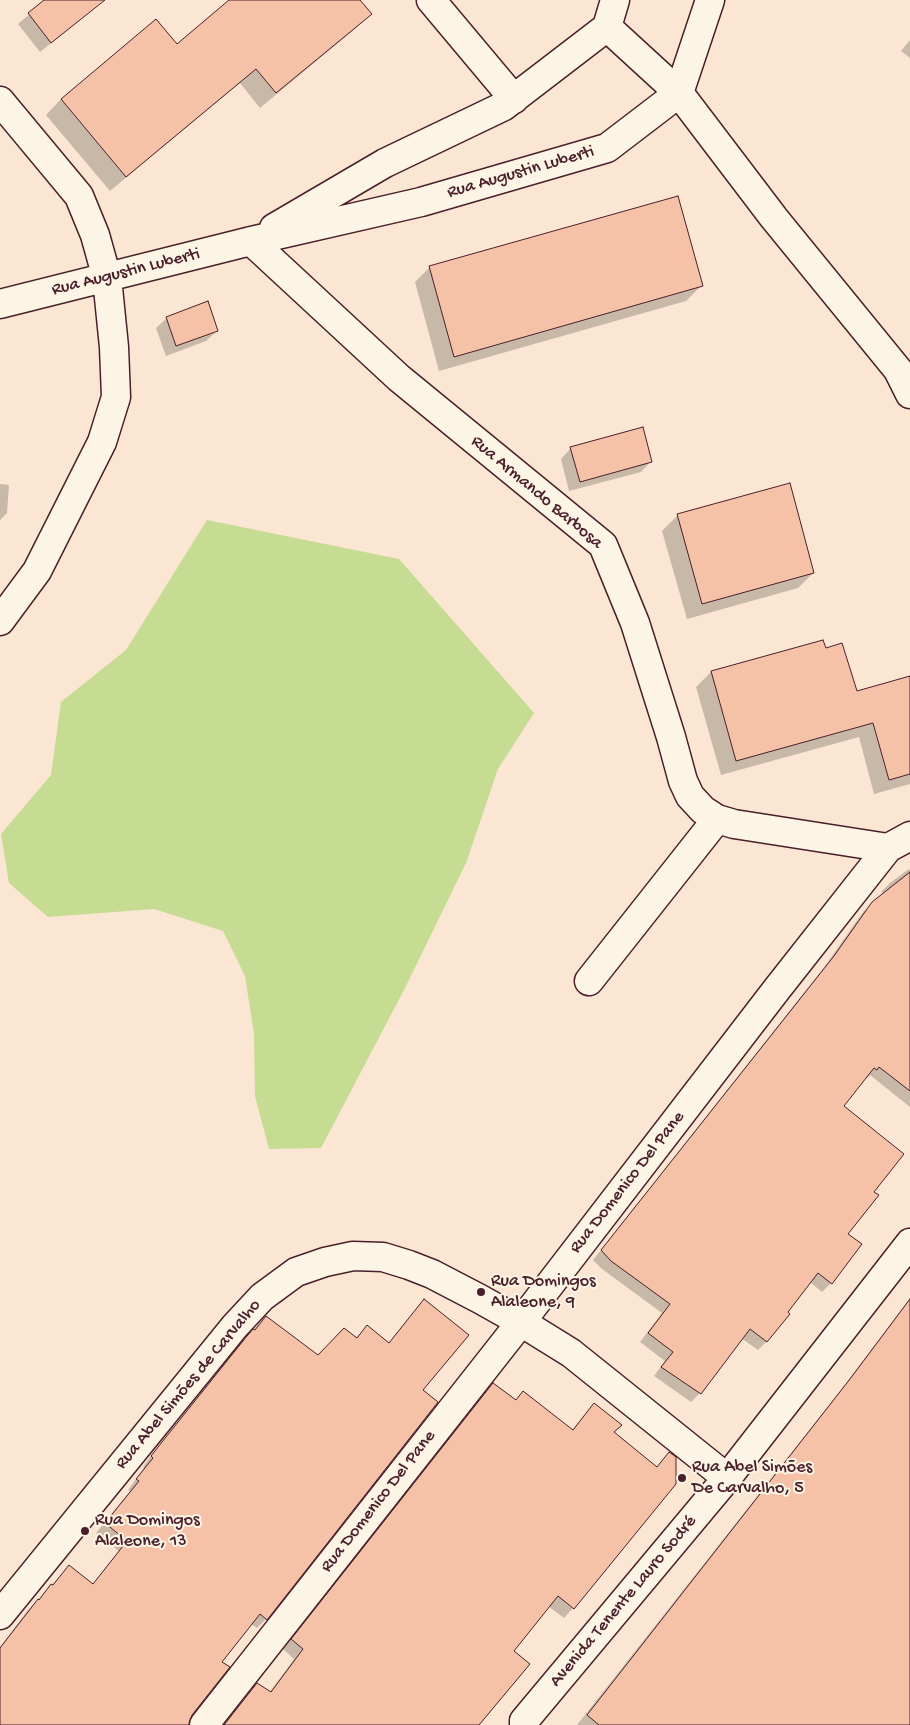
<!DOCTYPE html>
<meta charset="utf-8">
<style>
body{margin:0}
canvas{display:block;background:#fae6d2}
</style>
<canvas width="910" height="1725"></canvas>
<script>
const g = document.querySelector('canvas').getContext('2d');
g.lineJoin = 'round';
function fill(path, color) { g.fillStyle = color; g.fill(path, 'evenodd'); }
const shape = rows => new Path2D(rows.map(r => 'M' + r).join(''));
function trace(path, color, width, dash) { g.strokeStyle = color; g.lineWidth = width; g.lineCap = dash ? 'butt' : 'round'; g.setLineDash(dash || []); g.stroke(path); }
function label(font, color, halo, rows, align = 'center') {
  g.font = font + ' "Gochi Hand",sans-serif'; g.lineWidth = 4; g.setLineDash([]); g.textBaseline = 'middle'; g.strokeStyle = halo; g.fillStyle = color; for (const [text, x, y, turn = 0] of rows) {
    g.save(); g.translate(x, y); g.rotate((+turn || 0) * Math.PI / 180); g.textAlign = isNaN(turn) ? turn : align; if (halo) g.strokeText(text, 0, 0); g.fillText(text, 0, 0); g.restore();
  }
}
fill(shape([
 [207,520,399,559,534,713,498,769,466,863,405,988,321,1148,269,1149,255,1096,254,1034,245,976,223,931,154,909,48,917,9,883,1,834,51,775,61,702,126,650]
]), '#c5dc92');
fill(shape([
 [46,0,81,0,90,11,79,21,40,52,18,24],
 [231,0,358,0,370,14,355,29,260,108,240,83,110,191,46,115,61,99,155,21,176,45],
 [910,40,910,58,901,51],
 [430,267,701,286,686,301,439,371,415,282],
 [167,318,217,331,206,341,166,356,156,328],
 [571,448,651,461,641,472,569,491,561,459],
 [0,484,9,485,7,513,0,520],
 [678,515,813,573,798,588,687,619,662,531],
 [822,642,825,650,856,693,910,678,910,784,874,794,859,737,721,775,696,687,711,672],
 [909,869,910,870,910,1107,870,1075,867,1078,866,1076,842,1106,873,1193,847,1234,831,1283,822,1292,810,1282,766,1342,758,1350,741,1338,700,1393,691,1402,654,1376,665,1361,640,1342,662,1313,602,1269,593,1260,825,966,863,912,884,894,881,892,890,883],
 [910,1298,910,1725,577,1725,840,1391],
 [424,1301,422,1390,266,1619,257,1628,251,1624,221,1662,191,1715,188,1725,0,1725,0,1647,28,1610,69,1567,92,1585,119,1551,96,1533,130,1491,128,1490,144,1468,143,1467,153,1453,237,1348,256,1327,266,1317,317,1357,355,1339,367,1327,388,1344],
 [493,1384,515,1401,572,1430,594,1405,621,1426,613,1433,656,1468,669,1454,573,1608,564,1618,548,1606,512,1652,478,1725,223,1725,257,1685,269,1693,294,1659,283,1649,484,1394]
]), '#0003');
const building = shape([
 [44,0,105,0,51,43,28,13,44,0],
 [229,0,360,0,372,14,276,93,256,69,126,177,61,99,156,19,177,44,229,0],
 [678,196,703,286,454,357,429,266,678,196],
 [208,301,218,331,176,346,166,317,208,301],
 [643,427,652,462,580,482,570,447,643,427],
 [790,483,814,573,702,604,677,514,790,483],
 [823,640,826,648,842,643,857,691,910,676,910,774,889,780,873,723,736,761,711,671,823,640],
 [910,872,910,1091,879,1067,877,1070,874,1068,844,1106,904,1154,874,1192,879,1195,848,1234,862,1244,832,1284,818,1273,788,1312,790,1314,767,1342,750,1329,701,1394,661,1367,673,1352,648,1333,670,1304,611,1261,601,1250,834,956,872,902,910,872],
 [424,1299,469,1335,423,1390,438,1402,267,1620,260,1614,222,1662,230,1667,192,1715,189,1725,0,1725,0,1648,38,1599,39,1600,51,1584,53,1585,69,1565,93,1584,127,1541,105,1523,139,1481,136,1479,153,1458,151,1456,162,1442,247,1336,253,1329,255,1330,266,1316,318,1355,344,1328,357,1338,367,1325,389,1343,424,1299],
 [910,1299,910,1725,599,1725,587,1715,850,1379,910,1299],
 [493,1383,516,1400,523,1391,573,1430,594,1403,622,1425,614,1432,657,1467,669,1452,676,1457,676,1484,574,1609,558,1596,514,1651,530,1664,479,1725,224,1725,257,1683,271,1692,303,1649,291,1639,493,1383]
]);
fill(building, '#f5c2a7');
trace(building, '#4a1f2b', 1);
const minor = shape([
 [431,0,514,99],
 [607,27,679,93,774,218,898,370,910,394],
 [0,101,79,196,95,235,107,278,114,347,116,397,102,442,37,571,0,621],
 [274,228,385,163,504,106,607,27,615,0],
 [251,241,399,378,603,545,635,623,671,737,683,781,690,796,703,810,717,819,734,824,888,848],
 [0,304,251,241,421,202,607,148,679,93,710,0],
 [589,981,717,819],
 [0,1615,235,1326,262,1297,296,1272,325,1262,353,1256,383,1257,409,1265,432,1274,480,1299,521,1322,571,1353,727,1478],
 [204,1725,521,1322,777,989,888,848,910,836],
 [524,1725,524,1721,727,1478,910,1243]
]);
trace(minor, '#4a1f2b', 31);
trace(minor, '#fcf5e5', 28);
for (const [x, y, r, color] of [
 [481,1292,5,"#4a1f2b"],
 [682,1478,5,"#4a1f2b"],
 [85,1531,5,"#4a1f2b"]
]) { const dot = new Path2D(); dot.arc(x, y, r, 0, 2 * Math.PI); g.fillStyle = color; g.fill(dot); trace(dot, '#fcf5e5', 2); }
label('18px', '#4a1f2b', '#fcf5e5', [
 ["Rua Augustin Luberti",521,173,-16],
 ["Rua Augustin Luberti",126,273,-14],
 ["Rua Armando Barbosa",536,493,40],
 ["Rua Domenico Del Pane",628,1183,-52],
 ["Rua Abel Simões de Carvalho",189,1385,-50],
 ["Rua Domenico Del Pane",379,1502,-52],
 ["Avenida Tenente Lauro Sodré",624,1602,-50]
]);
label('18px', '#4a1f2b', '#fcf5e5', [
 ["Rua Domingos",491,1282],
 ["Alaleone, 9",491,1303],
 ["Rua Abel Simões",692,1468],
 ["De Carvalho, 5",692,1489],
 ["Rua Domingos",95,1521],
 ["Alaleone, 13",95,1542]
], 'left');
</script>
